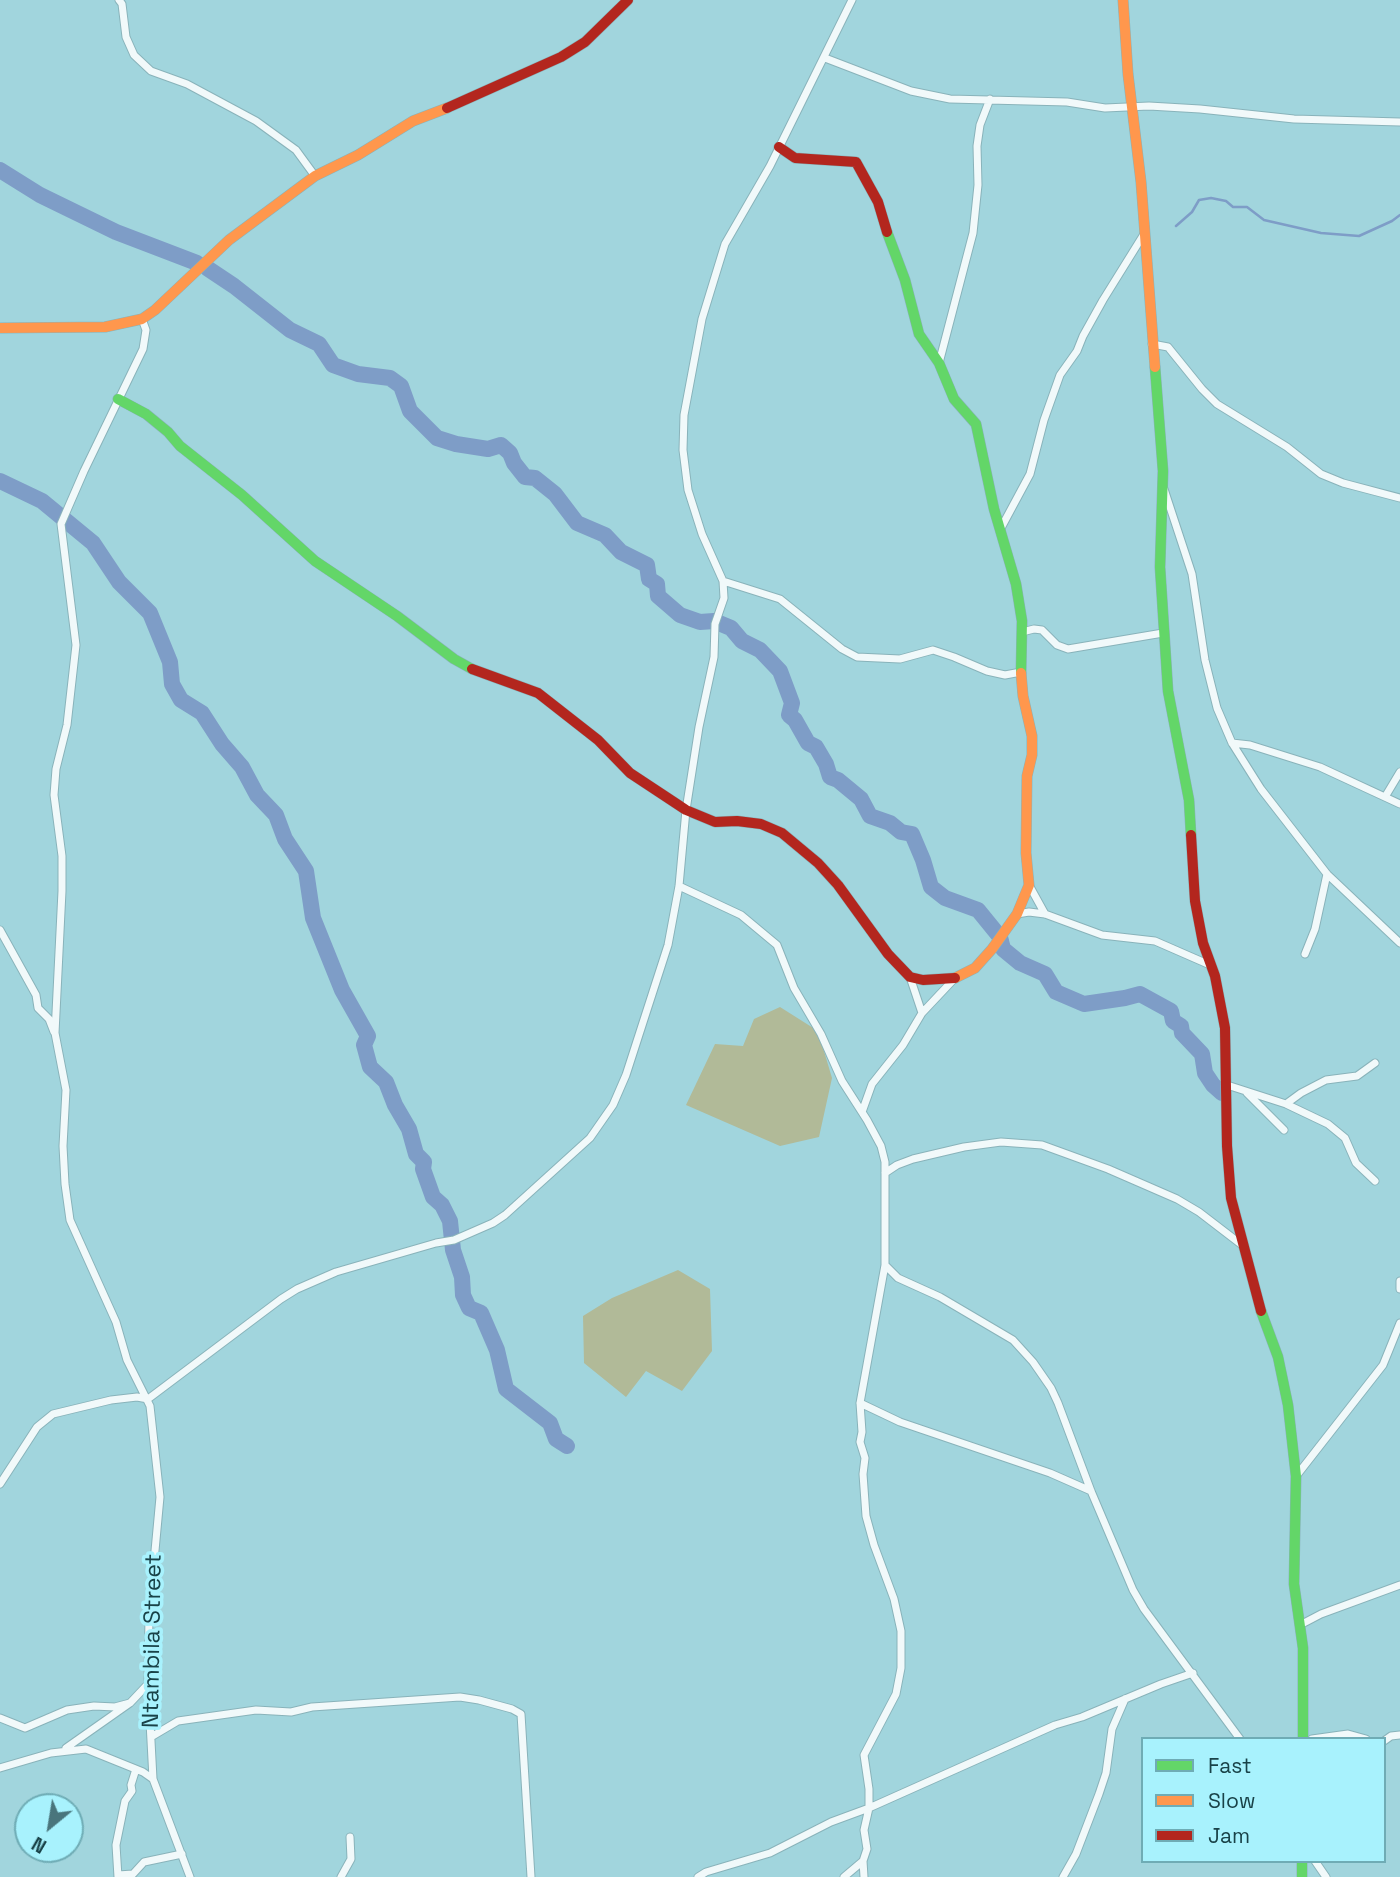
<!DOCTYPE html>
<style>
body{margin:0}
#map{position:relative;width:1400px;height:1877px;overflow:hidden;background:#a1d5dd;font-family:"Space Grotesk",sans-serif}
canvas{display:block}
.legend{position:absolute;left:1141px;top:1737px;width:245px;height:126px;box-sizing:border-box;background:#a8f2fd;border:2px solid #6facb5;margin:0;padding:9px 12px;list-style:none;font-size:21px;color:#194248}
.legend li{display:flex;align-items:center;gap:14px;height:35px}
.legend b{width:35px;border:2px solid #6facb5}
.north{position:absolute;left:14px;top:1793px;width:70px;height:70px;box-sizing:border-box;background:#a8f2fd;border:2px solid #6facb5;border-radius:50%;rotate:210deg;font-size:19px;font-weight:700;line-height:28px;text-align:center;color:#194248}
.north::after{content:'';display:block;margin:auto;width:24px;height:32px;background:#49757c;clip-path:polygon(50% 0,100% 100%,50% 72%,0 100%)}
</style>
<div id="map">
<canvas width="1400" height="1877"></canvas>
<ul class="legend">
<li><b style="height:9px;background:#63d668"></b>Fast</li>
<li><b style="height:9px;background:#ff974d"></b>Slow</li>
<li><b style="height:9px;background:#b3261e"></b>Jam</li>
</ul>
<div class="north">N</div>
</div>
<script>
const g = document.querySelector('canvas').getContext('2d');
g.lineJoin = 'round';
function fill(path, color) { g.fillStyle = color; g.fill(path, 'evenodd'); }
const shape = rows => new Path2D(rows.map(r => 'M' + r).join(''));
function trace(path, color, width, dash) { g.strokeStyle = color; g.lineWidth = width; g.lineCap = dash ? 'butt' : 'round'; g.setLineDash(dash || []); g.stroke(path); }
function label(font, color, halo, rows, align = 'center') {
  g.font = font + ' "Space Grotesk",sans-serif'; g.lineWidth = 7; g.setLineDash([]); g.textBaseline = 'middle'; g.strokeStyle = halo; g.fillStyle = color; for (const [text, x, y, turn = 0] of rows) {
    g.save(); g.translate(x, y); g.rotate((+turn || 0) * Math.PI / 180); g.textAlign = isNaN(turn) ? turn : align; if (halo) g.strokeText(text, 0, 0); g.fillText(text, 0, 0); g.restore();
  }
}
fill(shape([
 [780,1007,818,1031,832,1078,819,1137,780,1146,686,1105,715,1044,743,1046,754,1019],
 [678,1270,710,1289,712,1351,682,1391,646,1371,626,1397,584,1363,583,1316,612,1298]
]), '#b1ba98');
trace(shape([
 [1176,226,1192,212,1199,200,1211,198,1226,201,1233,207,1247,207,1264,220,1321,233,1359,236,1392,221,1400,215]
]), '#7e9dc7', 2.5);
trace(shape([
 [0,170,40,195,116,232,197,263],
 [207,268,234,286,290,330,319,344,333,365,358,374,390,378,401,386,410,411,437,438,456,444,488,449,501,445,510,453,514,463,525,477,535,478,555,494,577,523,605,535,621,552,647,565,649,579,657,584,658,596,680,615,700,622,714,621,731,628,742,641,760,650,780,671,792,703,789,715,795,720,808,743,816,747,826,764,830,777,838,780,861,799,870,816,890,823,901,832,912,834,923,860,931,887,945,898,978,910,1000,937,1003,949,1020,963,1045,974,1056,992,1084,1004,1125,998,1140,994,1171,1011,1173,1021,1181,1026,1182,1033,1202,1054,1205,1073,1213,1085,1222,1093],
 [0,481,42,501,93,543,119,582,150,613,170,662,172,684,181,700,202,713,222,744,242,767,257,795,276,815,285,839,306,871,313,918,342,990,368,1036,364,1045,370,1067,386,1082,395,1105,409,1129,416,1154,424,1162,423,1169,433,1197,442,1205,450,1221,453,1250,462,1277,463,1295,469,1308,481,1313,497,1350,506,1389,550,1423,556,1439,567,1446]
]), '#7e9dc7', 16);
const street = shape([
 [119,0,122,4,126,37,134,55,151,71,187,84,256,121,296,150,315,176],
 [825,58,911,91,950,99,1067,102,1105,108,1149,106,1200,109,1294,119,1400,122],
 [142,319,146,330,143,349,84,471,61,524,76,645,67,725,56,769,54,795,62,856,62,891,55,1033,66,1090,63,1146,65,1184,70,1220,116,1322,127,1360,150,1406,160,1497,149,1615,148,1684,153,1779,190,1877],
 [1152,344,1168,347,1202,389,1217,404,1287,447,1321,474,1343,483,1400,498],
 [939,363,973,233,978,185,977,146,980,125,990,99],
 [1164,489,1192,574,1205,660,1217,708,1232,743,1261,789,1327,874,1400,943],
 [1001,528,1030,474,1044,420,1060,375,1077,351,1083,336,1103,300,1144,234],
 [723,581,780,599,842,649,857,657,900,659,933,650,954,657,987,671,1005,675,1021,672],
 [1022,632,1034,629,1042,630,1057,645,1068,649,1163,633],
 [1232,743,1250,745,1320,767,1400,804],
 [1385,797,1400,772],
 [1029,885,1045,914],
 [679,886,741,915,777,945,794,988,821,1034,842,1081,867,1120,881,1146,885,1162,885,1265,898,1278,940,1297,1013,1340,1033,1362,1051,1388,1058,1403,1091,1491,1133,1590,1144,1609,1240,1739],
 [1017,914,1029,912,1045,914,1102,935,1155,941,1210,965],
 [0,930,36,995,38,1008,49,1019,54,1032],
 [1305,954,1315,929,1327,874],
 [910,977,922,1013,955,978],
 [1227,1085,1286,1104,1328,1124,1345,1138,1356,1163,1375,1181],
 [1247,1093,1284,1130],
 [1286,1104,1301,1093,1326,1080,1357,1076,1375,1063],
 [862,1112,872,1084,903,1045,922,1013],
 [885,1173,897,1165,913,1159,964,1147,1001,1142,1042,1145,1108,1169,1177,1199,1199,1212,1242,1245],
 [1400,1281,1400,1289],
 [860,1403,900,1422,1050,1473,1091,1491],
 [1297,1475,1383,1365,1400,1323],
 [0,1484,37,1427,53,1414,111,1400,137,1397,148,1399,281,1299,297,1289,336,1272,436,1243,454,1240,493,1223,505,1215,590,1138,613,1105,626,1075,668,945,679,886,686,810,699,727,714,657,715,624,724,598,723,581,702,534,688,490,683,450,684,415,702,319,725,244,770,166,852,0],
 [1300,1625,1321,1614,1400,1585],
 [0,1718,25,1728,67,1710,94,1706,115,1707,130,1703],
 [151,1737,178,1721,256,1710,291,1712,312,1707,460,1697,479,1700,512,1709,521,1714,531,1877],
 [1312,1739,1348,1734,1366,1739],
 [1384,1741,1391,1736,1400,1735],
 [66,1748,130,1703,148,1684],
 [0,1768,51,1753,86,1749,143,1772,153,1779],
 [863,1861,864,1877],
 [1315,1861,1326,1877],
 [118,1875,133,1874,144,1862,182,1854],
 [118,1877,116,1845,125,1801,132,1791,131,1785,136,1769],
 [341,1877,351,1859,350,1837],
 [698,1877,706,1872,770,1853,831,1822,869,1808,1055,1725,1082,1717,1161,1684,1193,1673],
 [844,1877,863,1861,867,1849,864,1830,869,1808,869,1789,864,1755,896,1694,901,1668,901,1631,894,1599,874,1545,866,1516,863,1474,865,1458,860,1442,862,1432,860,1403,885,1265],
 [1063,1877,1076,1854,1099,1794,1106,1773,1112,1729,1125,1699]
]);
const fast = shape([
 [887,232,905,280,919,334,939,363,954,399,976,424,994,509,1016,584,1022,621,1021,673],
 [1155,367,1163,471,1160,567,1168,691,1189,800,1191,835],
 [118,399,146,414,168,432,180,446,242,495,315,561,397,616,454,659,472,669],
 [1261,1311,1278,1357,1288,1405,1296,1476,1294,1584,1303,1648,1303,1739],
 [1302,1861,1302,1877]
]);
const slow = shape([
 [1123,0,1128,74,1141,182,1155,367],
 [0,328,105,327,142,319,155,310,229,240,315,176,358,155,413,121,447,108],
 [955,978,975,968,992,949,1017,914,1029,885,1026,853,1027,776,1032,755,1032,736,1023,696,1021,673]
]);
const jam = shape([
 [447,108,561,57,585,42,628,0],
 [779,147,795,158,856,162,878,202,887,232],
 [472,669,538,693,598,740,630,773,686,810,715,822,737,821,761,824,782,833,818,863,838,885,888,954,910,977,923,980,955,978],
 [1191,835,1195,901,1203,943,1215,976,1225,1028,1227,1146,1231,1198,1261,1311]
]);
trace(street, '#89b3ba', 9);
trace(fast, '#89b3ba', 11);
trace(slow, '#89b3ba', 11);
trace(jam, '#89b3ba', 11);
trace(street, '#f1f9fa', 7);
trace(fast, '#63d668', 10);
trace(slow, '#ff974d', 10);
trace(jam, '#b3261e', 10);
label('23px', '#194248', '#a8f2fd', [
 ["Ntambila Street",153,1641,-89]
]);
</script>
